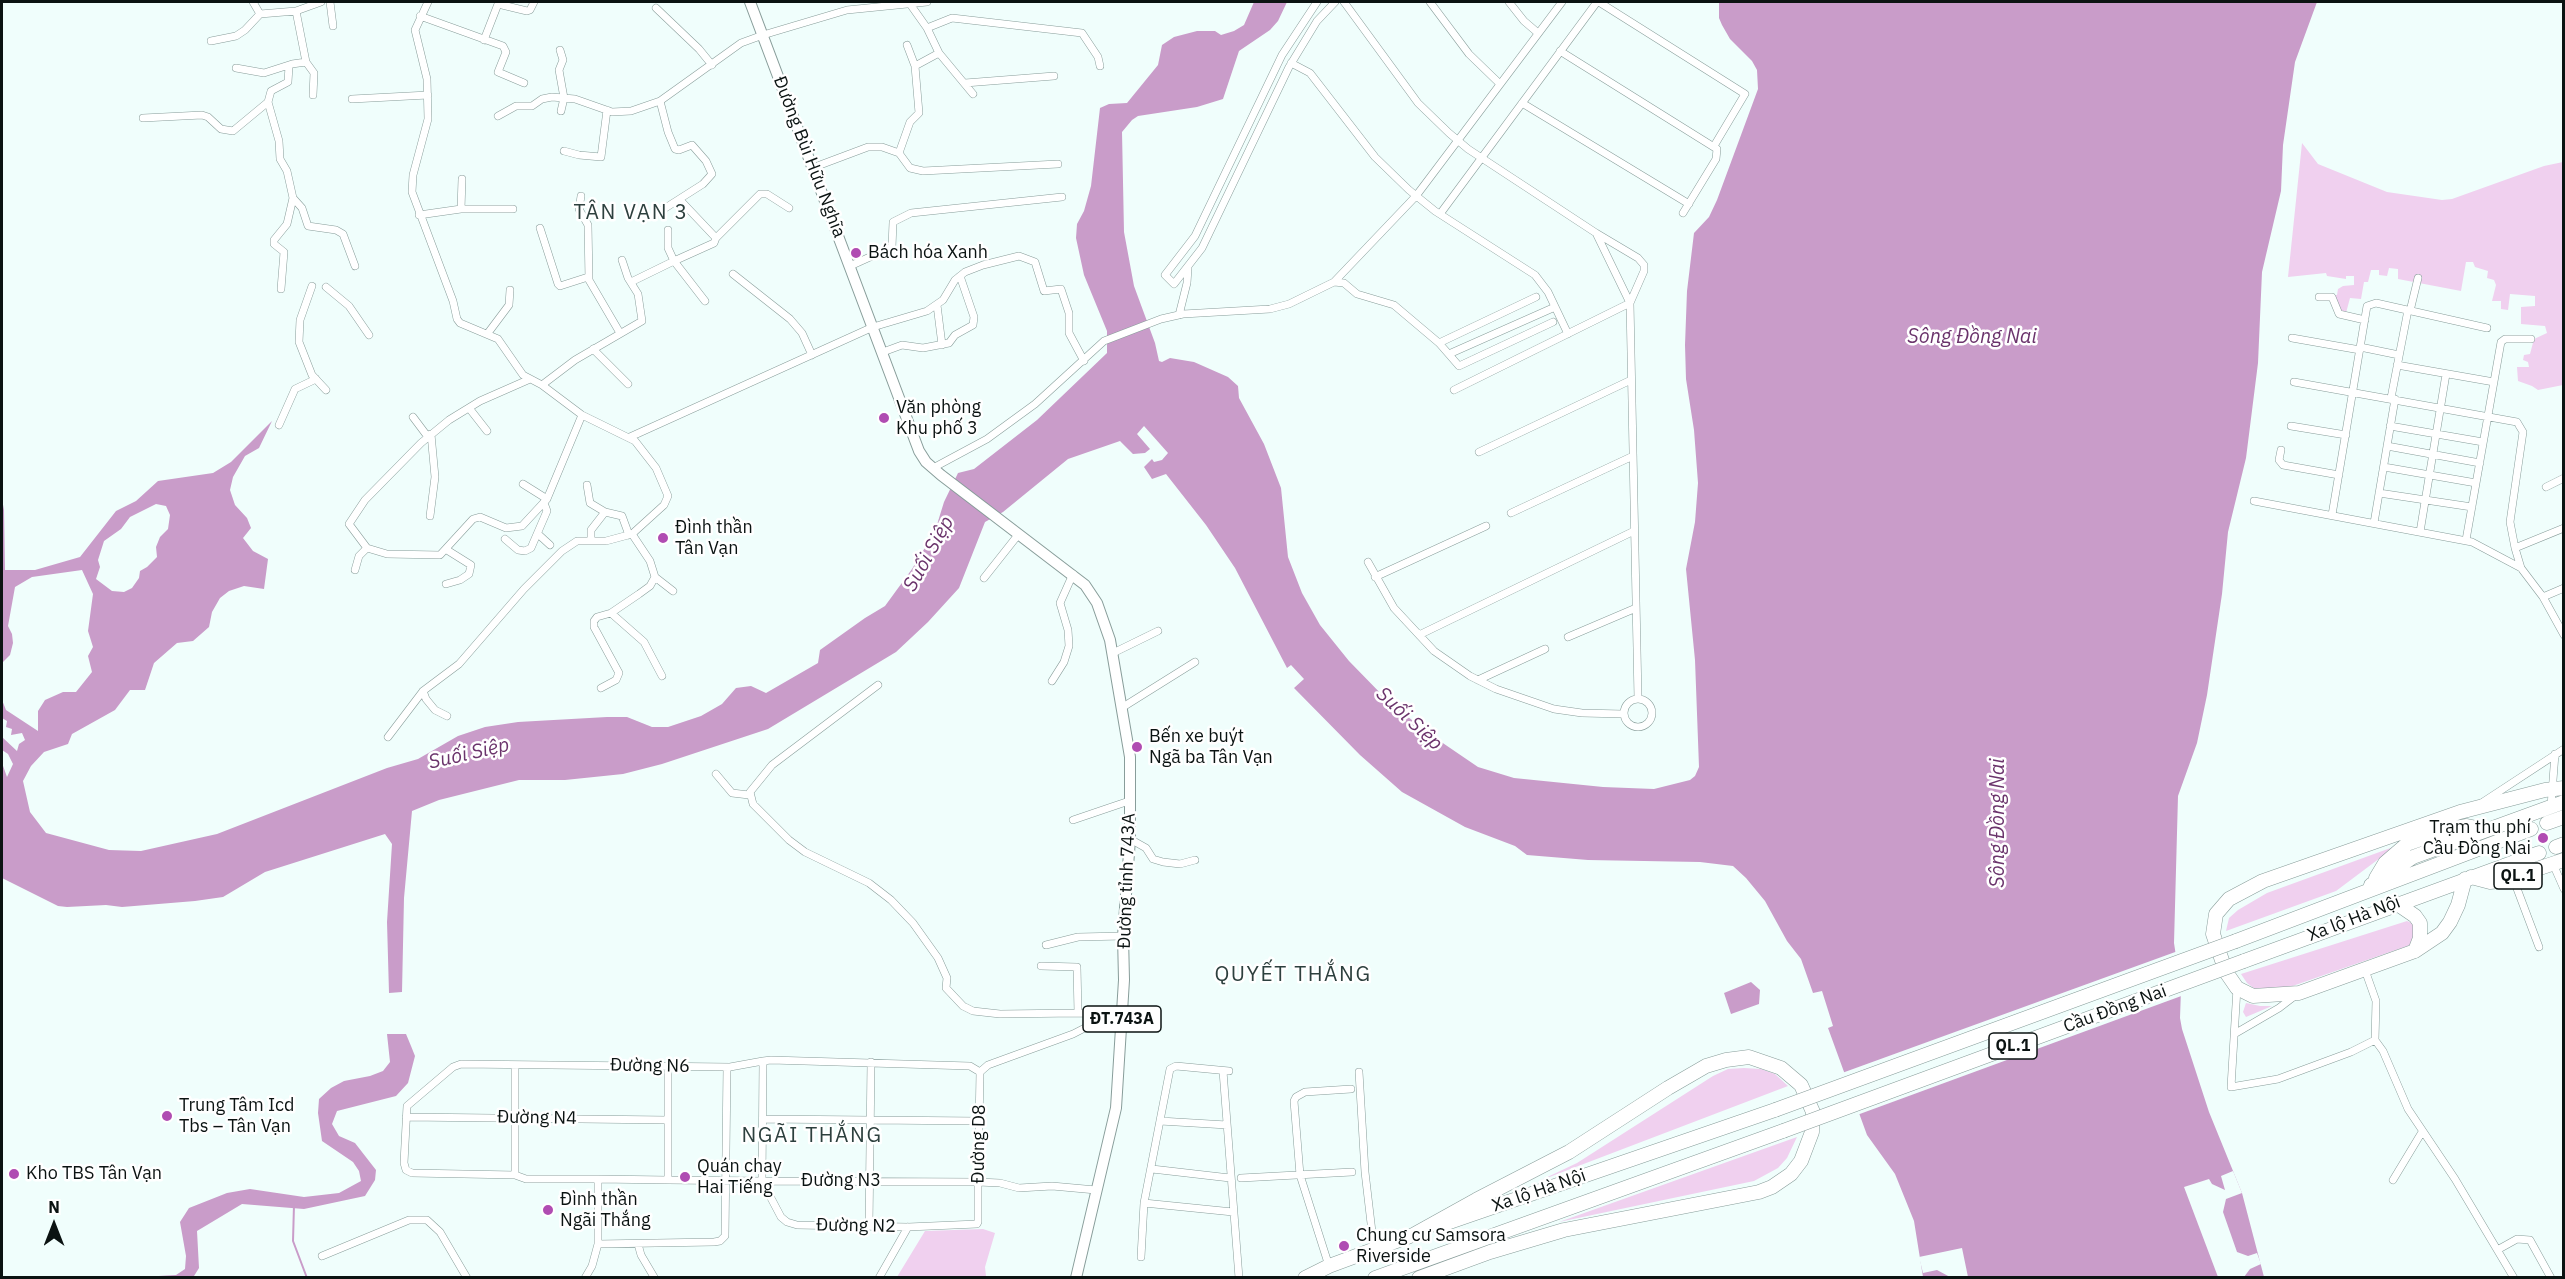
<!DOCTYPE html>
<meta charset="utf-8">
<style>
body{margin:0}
#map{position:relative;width:2565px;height:1279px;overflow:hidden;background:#f0fefc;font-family:"IBM Plex Sans",sans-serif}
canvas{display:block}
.frame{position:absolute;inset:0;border:3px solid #0b1312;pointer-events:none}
.north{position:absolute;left:24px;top:1195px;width:60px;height:60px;-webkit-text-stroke:4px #fff;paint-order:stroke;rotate:0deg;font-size:16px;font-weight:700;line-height:24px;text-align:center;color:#0b1312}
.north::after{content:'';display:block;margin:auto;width:21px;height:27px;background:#0b1312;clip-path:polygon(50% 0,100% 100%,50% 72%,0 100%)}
</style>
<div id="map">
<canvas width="2565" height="1279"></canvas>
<div class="frame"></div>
<div class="north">N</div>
</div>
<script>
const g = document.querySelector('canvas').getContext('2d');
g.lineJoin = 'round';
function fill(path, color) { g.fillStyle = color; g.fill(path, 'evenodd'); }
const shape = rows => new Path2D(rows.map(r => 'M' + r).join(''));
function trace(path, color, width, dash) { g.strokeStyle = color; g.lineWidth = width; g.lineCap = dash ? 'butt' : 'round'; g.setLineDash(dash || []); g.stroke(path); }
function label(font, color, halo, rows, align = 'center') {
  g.font = font + ' "IBM Plex Sans",sans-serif'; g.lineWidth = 5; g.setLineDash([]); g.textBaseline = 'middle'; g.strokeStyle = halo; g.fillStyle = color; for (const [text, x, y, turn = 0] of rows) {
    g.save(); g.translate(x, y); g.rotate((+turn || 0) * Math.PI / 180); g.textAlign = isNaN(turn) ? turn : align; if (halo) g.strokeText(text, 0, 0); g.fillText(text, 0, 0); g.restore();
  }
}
fill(shape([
 [2302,143,2318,164,2387,192,2442,200,2452,199,2544,166,2563,162,2563,385,2538,390,2532,386,2518,381,2517,367,2529,367,2528,362,2523,360,2524,355,2530,354,2534,339,2547,333,2545,326,2521,324,2521,307,2535,306,2535,296,2510,294,2508,310,2501,309,2501,301,2492,301,2496,285,2494,280,2487,278,2488,271,2475,267,2473,262,2466,262,2461,291,2398,279,2398,269,2389,268,2387,276,2379,275,2379,270,2371,270,2368,282,2364,282,2361,299,2350,298,2346,313,2341,312,2334,295,2337,295,2338,289,2343,286,2354,285,2354,276,2346,276,2346,279,2327,276,2326,273,2288,277],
 [2396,846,2336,891,2226,931,2229,918,2238,910,2267,893],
 [2407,921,2414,924,2417,933,2410,945,2284,989,2268,991,2255,989,2247,983,2241,974],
 [2246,1003,2260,1006,2272,1006,2246,1017,2243,1012],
 [1744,1068,1761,1069,1775,1074,1788,1086,1539,1181,1577,1163,1713,1076,1728,1069],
 [1797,1137,1787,1158,1778,1168,1754,1181,1559,1222],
 [983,1229,995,1233,985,1267,986,1276,984,1277,897,1277,925,1231]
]), '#f0d0ef');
fill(shape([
 [1254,2,1287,2,1278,21,1270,30,1239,51,1223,99,1197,107,1138,116,1132,120,1122,132,1124,232,1134,286,1155,343,1159,361,1162,362,1170,358,1194,362,1228,377,1238,386,1239,398,1264,444,1281,488,1288,557,1302,593,1320,625,1349,661,1389,702,1431,735,1478,767,1514,778,1603,787,1654,789,1690,780,1695,776,1699,767,1695,660,1686,569,1695,522,1698,483,1694,430,1686,379,1685,345,1687,291,1694,233,1709,217,1717,200,1758,89,1757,70,1752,61,1730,39,1722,25,1719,18,1719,2,2317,2,2295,62,2283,145,2281,191,2262,272,2258,363,2246,458,2228,532,2222,594,2207,695,2197,743,2178,796,2174,943,2181,989,2180,1018,2182,1029,2209,1112,2242,1193,2264,1277,1923,1277,1914,1221,1895,1174,1867,1135,1828,1028,1833,1026,1822,991,1813,993,1801,959,1787,941,1765,901,1746,878,1733,866,1700,862,1588,860,1527,855,1515,846,1465,827,1402,792,1360,755,1294,688,1304,679,1291,665,1287,668,1235,568,1206,525,1166,474,1152,479,1144,467,1152,459,1154,462,1162,460,1168,453,1144,426,1137,434,1150,449,1145,453,1133,454,1120,441,1068,459,1003,512,985,522,959,588,928,622,896,652,768,729,662,764,623,774,565,780,519,780,439,800,412,811,404,898,402,992,389,993,387,922,392,844,385,834,265,872,223,897,195,901,122,907,106,905,67,907,58,906,2,878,2,763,7,777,13,764,8,754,2,750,2,737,17,751,19,744,25,740,22,733,11,735,12,729,6,727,7,721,2,718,2,700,6,710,38,731,38,711,45,700,63,692,76,692,92,672,88,656,93,647,88,631,93,594,82,570,32,577,15,587,8,626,12,634,13,643,10,655,2,663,2,499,4,510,5,570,35,570,80,557,116,511,136,501,158,481,213,473,231,462,272,421,259,448,245,456,233,477,230,490,235,505,247,518,251,528,243,538,253,551,268,559,264,589,244,586,229,591,220,598,212,612,209,627,193,641,177,643,154,663,145,690,130,690,115,710,72,734,68,744,44,752,31,766,23,781,30,812,46,833,109,850,141,851,217,834,387,768,418,759,458,736,485,727,518,722,607,717,627,717,652,727,668,727,701,716,722,704,736,688,751,686,766,693,818,663,820,650,865,618,885,606,912,569,935,531,944,502,958,473,974,469,1037,420,1107,353,1107,331,1084,275,1076,238,1077,224,1084,211,1091,186,1100,108,1109,104,1127,103,1158,65,1162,45,1174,37,1197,31,1215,31,1221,35,1234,31,1244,25],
 [156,504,166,506,170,515,168,529,160,537,156,547,157,557,147,567,140,571,139,578,132,588,124,592,112,591,96,579,100,567,98,560,104,541,121,529,130,517],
 [1751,982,1760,990,1759,1004,1731,1014,1724,993],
 [387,1034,406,1034,411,1046,415,1056,408,1083,396,1096,337,1111,332,1124,339,1136,355,1143,376,1170,375,1180,365,1196,304,1209,242,1204,197,1231,199,1268,194,1276,141,1277,176,1275,185,1269,186,1256,180,1222,189,1208,227,1193,250,1189,304,1197,339,1193,361,1181,359,1171,353,1162,322,1141,318,1113,319,1099,331,1088,344,1081,370,1076,383,1071,390,1062]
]), '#c99cc9');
fill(shape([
 [2178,951,2184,995,1857,1115,1842,1073],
 [2233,1171,2242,1193,2226,1199,2223,1212,2237,1252,2248,1256,2257,1253,2261,1264,2250,1269,2244,1277,2218,1277,2184,1187,2209,1179,2212,1184,2225,1190,2221,1176],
 [1962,1248,1968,1277,1950,1277,1937,1270,1923,1273,1919,1257]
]), '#f0fefc');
trace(shape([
 [294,1205,293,1241,307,1278]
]), '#c99cc9', 2);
const street = shape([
 [253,2,260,14],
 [330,2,333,26],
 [1317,2,1282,55,1195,236,1165,275,1174,284,1202,248,1289,67,1317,21,1335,2],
 [1344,2,1418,103,1449,133,1468,149,1596,233,1630,303],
 [1430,2,1469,54,1500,84],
 [1509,2,1524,21,1538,33],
 [1599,2,1745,94,1714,146],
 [910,4,927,28,939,53,973,94],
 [656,8,699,49,712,65],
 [296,11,306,62,314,73,313,95],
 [420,16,503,46,506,52,498,72,524,83],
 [927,28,952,18,1082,33,1098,57,1100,66],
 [484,40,498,4,527,11,530,10,534,2],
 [211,41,236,36,245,30,260,14,296,11,321,2],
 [907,45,915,66],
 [560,50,563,60,559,70,564,98,561,111],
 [1560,51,1717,149,1716,159,1683,213],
 [1291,63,1310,73,1375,157,1409,190,1435,211,1535,275,1548,292,1568,334],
 [236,68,264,73,292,64,306,62],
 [965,83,1054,76],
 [352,99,428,95],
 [1522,103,1689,204],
 [498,116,516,106,532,106,542,99,552,97,575,99,612,112,631,111,660,101,741,43,763,35,847,10,927,2],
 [143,118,202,115,208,117,221,129,233,131,268,102],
 [564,151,579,155,601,157,607,110],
 [899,153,910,122,919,113,915,66,939,53],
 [812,168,868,147,882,147,899,153,910,168,923,171,1058,164],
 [581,196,579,209,588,225,589,280,620,333],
 [293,198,302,208,308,226,336,230,343,234,355,266],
 [680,200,716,238,714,243,674,261,705,301],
 [461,209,462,179],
 [659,212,703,184,712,174,706,161,692,145,679,150,675,149,668,132,660,101],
 [1440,214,1597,2],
 [419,215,461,209,513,209],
 [540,228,558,284,560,286,588,277],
 [1596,233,1638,258,1644,265,1644,271,1630,303,1638,698],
 [716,238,760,194,767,194,789,208],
 [850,266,892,247,893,222,911,213,1062,197],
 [733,274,790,319,802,333,812,355],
 [631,282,674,261,668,248,668,230],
 [1334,282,1416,196,1562,2],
 [312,286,300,320,299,342,312,375,326,390],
 [326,287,349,306,369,335],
 [281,289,284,252,274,244,274,240,287,224,293,198,287,171,280,159,279,141,268,102,271,91,288,82,289,66],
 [2319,297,2332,297,2339,314,2365,320],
 [937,305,942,345],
 [2410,311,2418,278],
 [1179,315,1187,283,1188,268],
 [488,333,509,305,510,290],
 [2292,338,2360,350],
 [1439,343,1536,297],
 [2360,347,2399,355],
 [593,349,628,384],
 [883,352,902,345,923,348,949,343,955,335,973,325,974,317,960,276],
 [1449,354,1555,307],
 [2397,365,2494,382],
 [530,379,480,401,449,420,421,443,365,500,349,524,367,548,387,554,440,555,473,519,480,517,506,528,522,526,547,499,582,415],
 [2294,382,2517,422,2523,432,2510,522,2515,548,2521,568],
 [542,385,575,360,642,321,638,294,628,278,622,260],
 [1454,390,1630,303],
 [2391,398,2408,310],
 [469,408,487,431],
 [413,417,428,437],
 [279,425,295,389,316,379],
 [2291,426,2346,435],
 [2390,426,2483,442],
 [630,437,873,327,927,311,943,300,955,280,965,272,983,265,1019,256,1035,262,1044,291,1061,289,1069,313,1069,333,1084,361],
 [2387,446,2480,463],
 [2281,450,2279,460,2283,465,2339,475],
 [1479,452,1631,380],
 [2384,467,2476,483],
 [933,468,987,439,1035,404,1104,341,1161,319,1183,314,1270,309,1289,304,1334,282,1344,283,1357,294,1394,305,1439,343,1459,366,1553,322],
 [523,484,547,499],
 [587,485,590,503,605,512,622,516,629,535],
 [2546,487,2564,478],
 [2379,493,2472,507],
 [2254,501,2472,542,2521,568,2543,597,2564,635],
 [1511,513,1633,456],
 [2332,515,2367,306,2376,303,2487,328],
 [430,516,435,477,431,434],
 [2374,523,2395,399],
 [2420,532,2446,374],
 [538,534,550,545],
 [505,539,518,550,525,551,531,548,547,511,544,503],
 [2466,540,2501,342,2505,339,2531,339],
 [591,541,591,530,605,512],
 [2515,548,2564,528],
 [1368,562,1394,608,1434,651,1470,676,1496,689,1554,709,1582,713,1623,714],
 [355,570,359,556,367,548],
 [655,577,673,591],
 [1375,577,1486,526],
 [984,578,1018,535],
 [446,584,460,580,469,574,471,565,447,550],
 [2543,597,2564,588],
 [611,613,644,642,662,676],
 [1419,635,1634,531],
 [1568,637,1636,608],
 [1113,653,1158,631],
 [1478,680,1545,649],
 [1052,681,1064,662,1069,646,1068,630,1060,603,1073,574],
 [878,685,772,765,750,792,753,804,789,840,805,852,869,883,891,900,913,923,938,958,947,978,946,988,963,1006,973,1011,1000,1014,1078,1013,1122,1015],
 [601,688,616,680,619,673,594,627,594,621,597,617,611,613,639,594,650,586,655,577,650,561,632,534],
 [423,691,426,699,435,710,447,716],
 '1624 713a14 14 0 1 1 28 0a14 14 0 1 1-28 0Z',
 [1123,707,1195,662],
 [388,737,423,691,459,664,524,589,562,551,577,541,606,541,632,534,664,505,668,496,656,468,635,441,582,415,542,385,523,375,498,339,460,323,457,319,453,301,412,192,413,175,428,119,427,79,415,30,428,2],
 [716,774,732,793,749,795],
 [2483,802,2564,749],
 [2551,806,2555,754],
 [1073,820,1129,801],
 [1130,839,1146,848,1153,859,1163,862,1180,864,1195,860],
 [2553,864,2564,889],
 [2513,878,2539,947],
 [1046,945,1078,937,1123,936],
 [1041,966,1077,967,1078,1013],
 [2365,970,2376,1001,2375,1040,2383,1051,2408,1109,2455,1179,2514,1278],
 [2237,988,2231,1087,2278,1079,2351,1052,2375,1040],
 [2236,1033,2279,1008,2296,995],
 [763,1061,762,1181,781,1217,787,1222,797,1225,908,1227,977,1224,978,1222,978,1182,980,1072,970,1066,771,1060,763,1061,730,1067,461,1064,453,1067,407,1106,404,1163,406,1170,412,1173,515,1175,526,1179,598,1179,668,1180,762,1181,978,1182,1000,1183,1019,1188,1052,1186,1096,1190],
 [515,1065,515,1175],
 [668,1067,668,1180],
 [1223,1071,1239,1278],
 [980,1072,988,1065,1073,1034,1108,1016],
 [1359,1072,1365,1172,1374,1249],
 [406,1117,668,1120],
 [763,1119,979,1121],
 [1160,1121,1227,1125],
 [1152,1169,1230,1178],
 [1241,1178,1352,1172],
 [2393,1180,2422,1132],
 [1144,1203,1233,1212],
 [869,1226,871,1062],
 [598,1244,714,1242,720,1241,725,1236,727,1067],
 [638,1244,641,1255,654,1277],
 [2499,1249,2517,1239,2530,1240,2551,1278],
 [322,1256,409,1220,427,1220,440,1232,467,1278],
 [1141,1257,1144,1203,1170,1069,1176,1066,1229,1071],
 [1329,1266,1300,1175,1294,1101,1296,1097,1305,1092,1351,1089],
 [585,1278,592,1266,598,1244,598,1179],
 [879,1278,908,1227]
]);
const primary = shape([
 [750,2,919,451,926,462,941,475,1085,585,1097,603,1110,640,1130,757,1130,839,1123,936,1124,980,1116,1108,1076,1278]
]);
const highway = shape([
 [2547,823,2564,817],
 [2556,847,2564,844],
 [2471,877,2490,882,2501,881,2564,860],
 [2376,878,2385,863,2407,844,2450,829,2467,826,2482,829],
 [2465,879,2458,905,2450,922,2442,933,2415,951,2299,993,2253,996,2237,988,2226,972,2213,934,2216,914,2229,899,2263,881,2460,812,2545,790,2564,788],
 [2371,885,2413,857,2564,802],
 [2396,903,2415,916,2420,923,2420,938,2415,951],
 [2236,941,2531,829],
 [2244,961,2539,853],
 [1444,1224,1775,1110],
 [1413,1235,1476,1200,1569,1152,1668,1088,1706,1066,1726,1060,1749,1057,1781,1068,1801,1085,1813,1112,1812,1132,1801,1161,1791,1174,1772,1187,1759,1192,1564,1230,1490,1252,1419,1278],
 [1305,1278,1329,1266,1421,1232],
 [1375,1278,1783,1131]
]);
trace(street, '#889d9a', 8);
trace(primary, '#889d9a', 12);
trace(highway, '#889d9a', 15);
trace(street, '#fff', 7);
trace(primary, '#fff', 10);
trace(highway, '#fff', 14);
const highwayBridge = shape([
 [1775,1110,2236,941],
 [1783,1131,2244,961]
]);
trace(highwayBridge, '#889d9a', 15, []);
trace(highwayBridge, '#fff', 14);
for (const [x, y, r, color] of [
 [856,253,6,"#b04cb2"],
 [884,418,6,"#b04cb2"],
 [663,538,6,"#b04cb2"],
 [1137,747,6,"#b04cb2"],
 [2543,838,6,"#b04cb2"],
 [167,1116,6,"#b04cb2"],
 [14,1174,6,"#b04cb2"],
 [685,1177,6,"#b04cb2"],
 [548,1210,6,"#b04cb2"],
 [1344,1246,6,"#b04cb2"]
]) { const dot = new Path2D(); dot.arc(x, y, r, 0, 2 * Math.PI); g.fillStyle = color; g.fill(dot); trace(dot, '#fff', 2); }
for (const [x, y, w] of [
 [2518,876,48],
 [1122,1019,78],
 [2013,1046,48]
]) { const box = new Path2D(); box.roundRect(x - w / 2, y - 13, w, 26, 4.5); g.fillStyle = '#fff'; g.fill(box); trace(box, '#0b1312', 1.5); }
label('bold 16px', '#0b1312', null, [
 ["QL.1",2518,876],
 ["ĐT.743A",1122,1019],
 ["QL.1",2013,1046]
]);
label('18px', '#0b1312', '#fff', [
 ["Đường Bùi Hữu Nghĩa",809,157,69],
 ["Đường tỉnh 743A",1127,881,-88],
 ["Xa lộ Hà Nội",2354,919,-21],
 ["Cầu Đồng Nai",2115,1009,-20],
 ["Đường N6",650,1066,1],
 ["Đường N4",537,1118,1],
 ["Đường D8",979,1144,-89],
 ["Đường N3",841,1181],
 ["Xa lộ Hà Nội",1539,1191,-19],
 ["Đường N2",856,1226,1]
]);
label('18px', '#0b1312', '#fff', [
 ["Bách hóa Xanh",868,253],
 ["Văn phòng",896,408],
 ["Khu phố 3",896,429],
 ["Đình thần",675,528],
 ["Tân Vạn",675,549],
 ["Bến xe buýt",1149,737],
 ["Ngã ba Tân Vạn",1149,758],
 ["Trạm thu phí",2531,828,"right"],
 ["Cầu Đồng Nai",2531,849,"right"],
 ["Trung Tâm Icd",179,1106],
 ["Tbs – Tân Vạn",179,1127],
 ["Quán chay",697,1167],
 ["Hai Tiếng",697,1188],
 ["Kho TBS Tân Vạn",26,1174],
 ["Đình thần",560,1200],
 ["Ngãi Thắng",560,1221],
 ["Chung cư Samsora",1356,1236],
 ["Riverside",1356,1257]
], 'left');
label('italic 20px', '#6b346c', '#fff', [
 ["Sông Đồng Nai",1972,337],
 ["Suối Siệp",929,554,-61],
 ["Suối Siệp",1409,719,43],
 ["Suối Siệp",469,754,-13],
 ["Sông Đồng Nai",1998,823,-90]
]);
g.letterSpacing = '1.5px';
label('21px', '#2d403e', '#fff', [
 ["TÂN VẠN 3",631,213],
 ["QUYẾT THẮNG",1293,975],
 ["NGÃI THẮNG",812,1136]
]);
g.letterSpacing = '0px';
</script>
